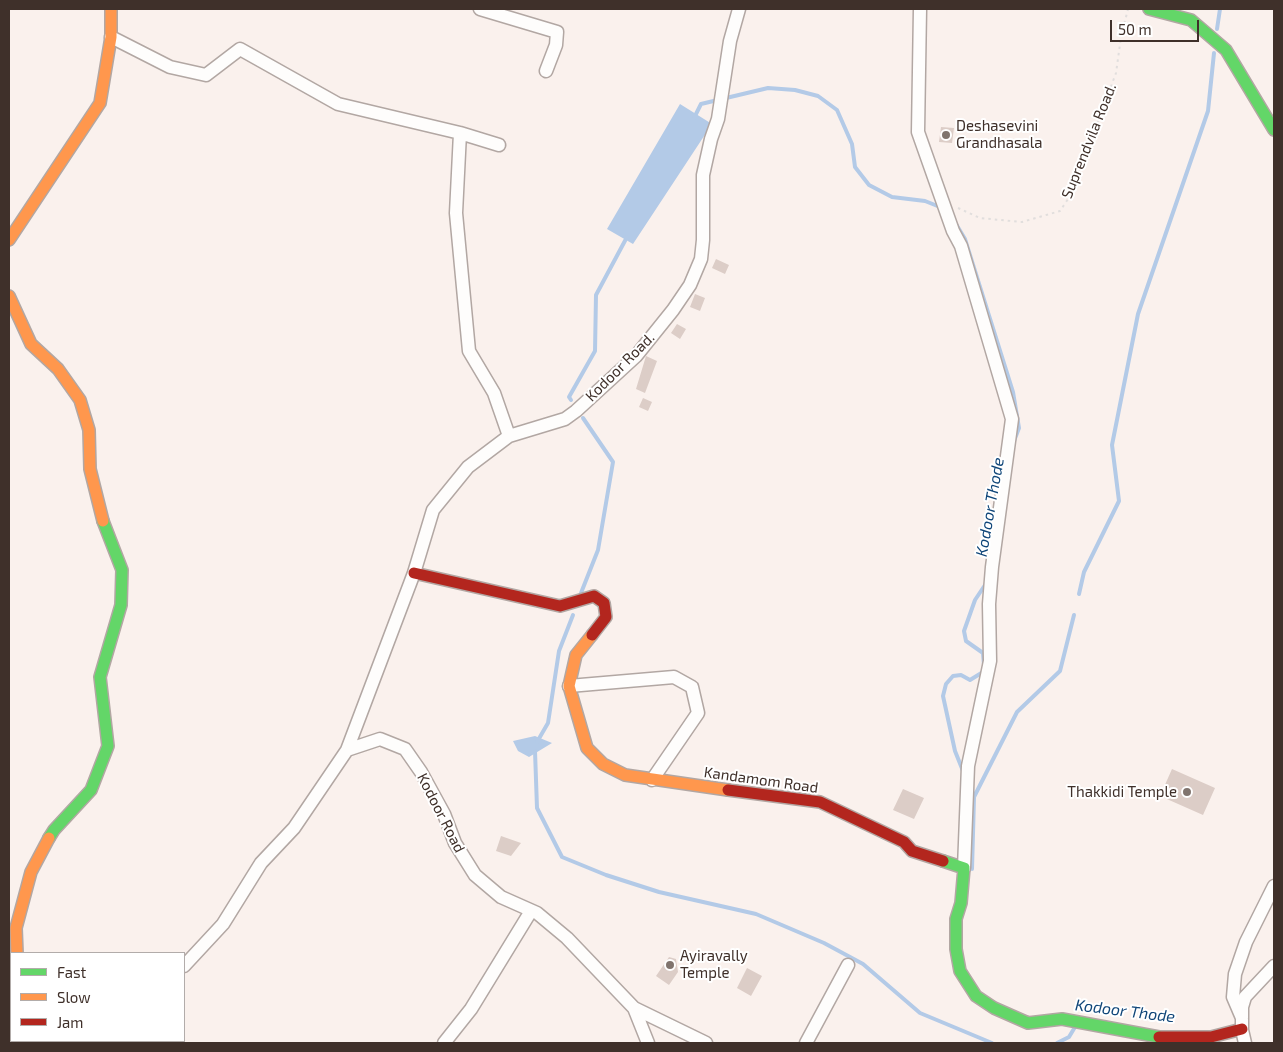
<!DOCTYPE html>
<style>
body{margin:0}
#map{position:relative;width:1283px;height:1052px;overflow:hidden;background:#faf1ed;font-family:"Exo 2",sans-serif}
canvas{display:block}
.frame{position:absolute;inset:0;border:10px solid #3f302a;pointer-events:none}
.legend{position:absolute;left:10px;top:952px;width:175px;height:90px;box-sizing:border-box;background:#fff;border:1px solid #b2acaa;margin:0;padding:6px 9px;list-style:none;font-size:15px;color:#3f302a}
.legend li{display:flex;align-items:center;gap:10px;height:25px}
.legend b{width:25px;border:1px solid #b2acaa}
.scale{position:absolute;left:1110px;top:20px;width:89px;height:22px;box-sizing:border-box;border:2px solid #3f302a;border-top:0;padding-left:6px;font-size:15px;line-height:18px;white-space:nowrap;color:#3f302a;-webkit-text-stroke:4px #fff;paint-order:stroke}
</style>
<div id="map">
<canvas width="1283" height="1052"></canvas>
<div class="frame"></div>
<ul class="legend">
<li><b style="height:6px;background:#63d668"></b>Fast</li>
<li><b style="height:6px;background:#ff974d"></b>Slow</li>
<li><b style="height:6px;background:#b3261e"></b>Jam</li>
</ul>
<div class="scale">50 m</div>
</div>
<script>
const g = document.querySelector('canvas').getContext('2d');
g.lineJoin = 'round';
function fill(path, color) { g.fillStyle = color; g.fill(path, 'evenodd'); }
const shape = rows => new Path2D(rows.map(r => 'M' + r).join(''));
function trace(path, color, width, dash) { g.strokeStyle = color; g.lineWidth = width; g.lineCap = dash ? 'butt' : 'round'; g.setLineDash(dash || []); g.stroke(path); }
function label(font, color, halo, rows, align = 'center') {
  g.font = font + ' "Exo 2",sans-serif'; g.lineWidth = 4; g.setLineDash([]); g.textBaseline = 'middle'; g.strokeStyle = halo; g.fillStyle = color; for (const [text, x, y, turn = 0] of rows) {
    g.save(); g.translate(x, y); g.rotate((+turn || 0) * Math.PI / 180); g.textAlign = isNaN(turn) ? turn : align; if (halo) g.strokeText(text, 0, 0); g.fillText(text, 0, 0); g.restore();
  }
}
fill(shape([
 [680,104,712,124,633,244,607,229],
 [535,736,552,743,529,757,518,751,513,741]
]), '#b3cae7');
trace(shape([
 [1217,29,1220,9],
 [694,118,701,104,768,88,795,90,818,96,837,110,852,144,855,167,869,185,892,197,925,201,940,207],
 [956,224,965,239,1013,392,1019,428,1014,441],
 [571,400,569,397,595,351,596,295,627,237],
 [581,593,598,550,613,462,583,418],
 [1079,594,1084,572,1119,501,1112,445,1138,314,1208,111,1214,53],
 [984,665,983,653,966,641,964,631,975,600,987,582],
 [537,742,548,723,559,651,573,615],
 [535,751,537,808,562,857,606,875,659,892,756,914,824,943,863,964,920,1013,992,1043],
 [963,771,955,751,943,696,946,684,953,676,961,675,970,680,983,672],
 [972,791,974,798,972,869],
 [974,797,1017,712,1060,671,1074,615],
 [1057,1043,1069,1037,1075,1027]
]), '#b3cae7', 4);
fill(shape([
 [941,127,954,128,952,143,939,142],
 [716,259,729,265,725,274,712,268],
 [695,294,705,298,700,311,690,307],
 [677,324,686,329,680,339,671,333],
 [646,356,657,361,645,393,636,389],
 [643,398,652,402,648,411,639,407],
 [1172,769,1215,788,1203,815,1160,796],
 [903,789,924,798,914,819,893,810],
 [501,836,521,843,511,856,496,851],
 [669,957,676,959,678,972,669,985,656,976],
 [747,968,762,976,751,996,737,988]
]), '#dccdc7');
const street = shape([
 [480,9,557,32,556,45,546,71],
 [920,9,918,132,953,231,961,246,1012,419,992,567,989,604,990,661,968,766,964,868],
 [111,37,170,67,206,75,240,49,338,104,460,133,499,145],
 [460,133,456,213,469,351,494,393,509,436],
 [569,686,674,677,692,687,698,713,652,780],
 [347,750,414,573,433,510,468,467,509,436,565,419,576,411,636,356,673,310,690,285,701,259,703,240,703,175,711,139,718,119,730,41,739,9],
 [184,966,223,924,261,863,294,828,347,750,380,739,405,749,421,772,444,814,455,843,475,875,501,897,537,913,567,938,634,1008,648,1043],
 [634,1008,706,1043],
 [1242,1018,1233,997,1235,974,1246,942,1274,886],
 [112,1043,113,1041],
 [444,1043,471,1009,531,911],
 [806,1043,848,965],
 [1245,1043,1242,1030,1242,1007,1245,997,1274,966]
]);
const fast = shape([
 [1149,9,1191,20,1226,50,1274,130],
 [49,838,54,830,91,790,108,746,100,677,121,605,122,570,103,521],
 [943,861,964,868,961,903,956,919,956,949,960,971,976,996,994,1008,1028,1023,1062,1019,1159,1037],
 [9,983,11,983]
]);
const slow = shape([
 [9,240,100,103,111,37,111,9],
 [9,296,31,344,58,369,80,400,89,430,90,469,103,521],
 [592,635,576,655,569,686,587,748,603,764,625,775,728,790],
 [17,953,16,928,31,872,49,838]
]);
const jam = shape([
 [414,573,560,606,594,596,604,603,606,617,592,635],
 [728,790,820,802,904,842,912,851,943,861],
 [1159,1037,1211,1037,1242,1029]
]);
trace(street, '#b2a7a3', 15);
trace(fast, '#b2a7a3', 14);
trace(slow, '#b2a7a3', 14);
trace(jam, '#b2a7a3', 14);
trace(shape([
 [958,208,980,218,1022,222,1060,211,1070,196,1116,73,1121,37,1128,9]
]), '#e1dedd', 2, [2.5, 4]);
trace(street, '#fefdfc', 12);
trace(fast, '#63d668', 11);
trace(slow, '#ff974d', 11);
trace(jam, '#b3261e', 11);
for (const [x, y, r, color] of [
 [946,135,5,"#80746e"],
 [1187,792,5,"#80746e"],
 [670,965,5,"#80746e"]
]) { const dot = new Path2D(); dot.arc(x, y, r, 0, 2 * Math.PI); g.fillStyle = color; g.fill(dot); trace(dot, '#fff', 2); }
label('15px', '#3f302a', '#fff', [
 ["Deshasevini",956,126],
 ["Grandhasala",956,143],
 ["Thakkidi Temple",1177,792,"right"],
 ["Ayiravally",680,956],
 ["Temple",680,973]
], 'left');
label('15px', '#3f302a', '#fff', [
 ["Suprendvila Road.",1089,141,-68],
 ["Kodoor Road.",620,367,-45],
 ["Kandamom Road",761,780,8],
 ["Kodoor Road",441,813,63]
]);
label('italic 16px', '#104679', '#fff', [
 ["Kodoor Thode",990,507,-80],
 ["Kodoor Thode",1125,1011,7]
]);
</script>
